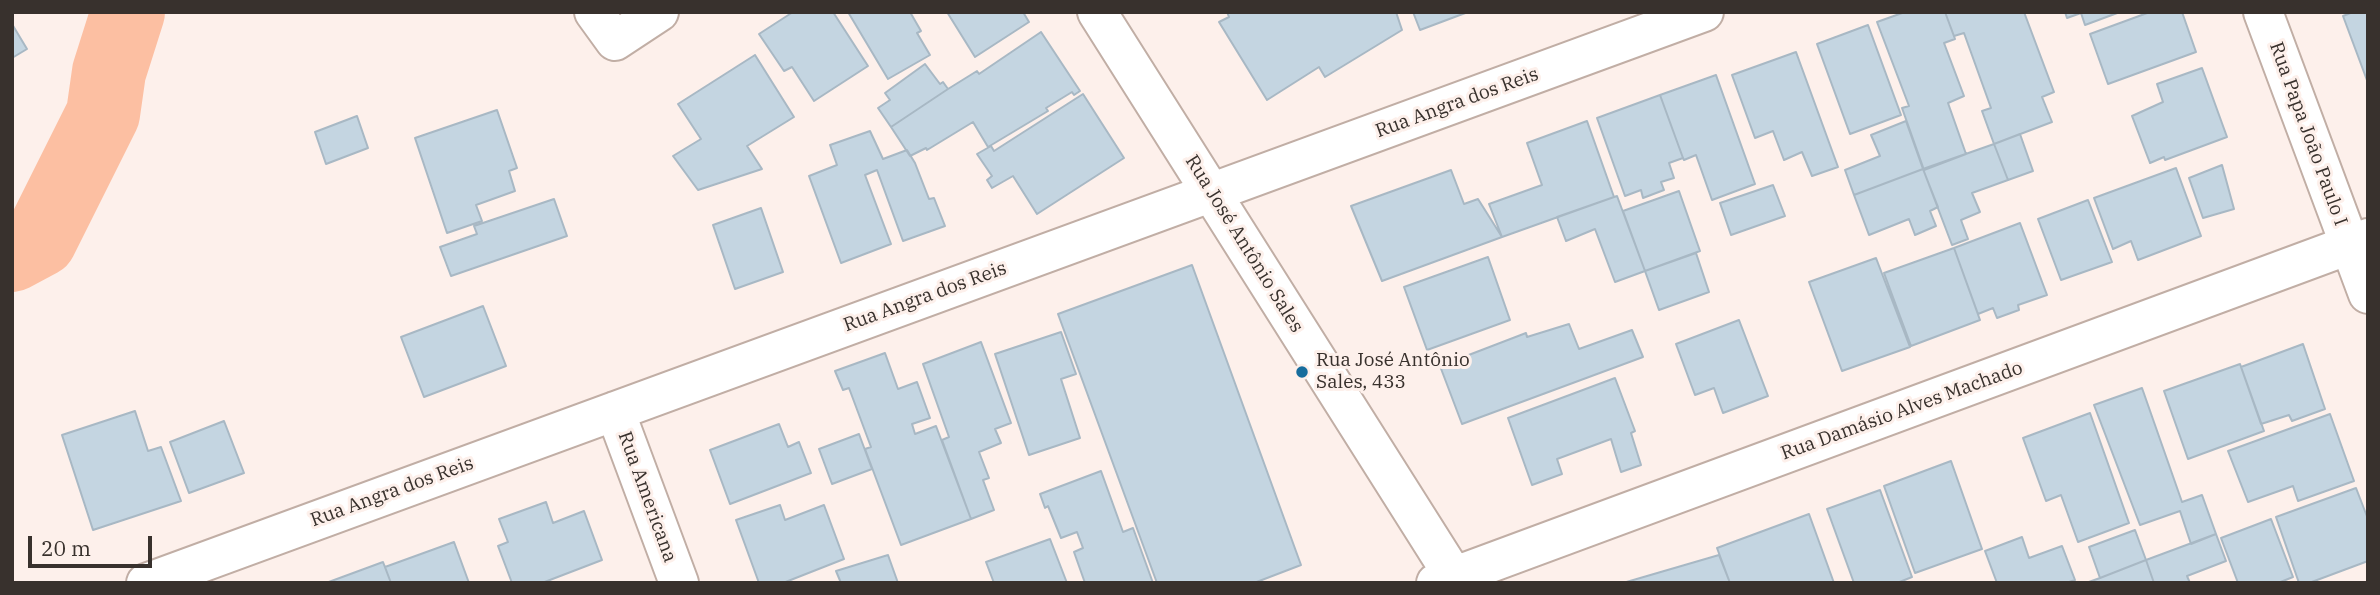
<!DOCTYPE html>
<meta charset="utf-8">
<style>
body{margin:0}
#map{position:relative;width:2380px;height:595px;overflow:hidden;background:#fdf0eb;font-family:"IBM Plex Serif",serif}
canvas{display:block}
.frame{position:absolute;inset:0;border:14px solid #38312d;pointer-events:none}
.scale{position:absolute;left:28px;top:536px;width:124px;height:32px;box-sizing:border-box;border:4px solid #38312d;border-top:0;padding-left:9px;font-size:21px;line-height:24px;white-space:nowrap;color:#38312d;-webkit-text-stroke:5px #fdf0eb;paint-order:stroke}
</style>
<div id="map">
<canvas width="2380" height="595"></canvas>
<div class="frame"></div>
<div class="scale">20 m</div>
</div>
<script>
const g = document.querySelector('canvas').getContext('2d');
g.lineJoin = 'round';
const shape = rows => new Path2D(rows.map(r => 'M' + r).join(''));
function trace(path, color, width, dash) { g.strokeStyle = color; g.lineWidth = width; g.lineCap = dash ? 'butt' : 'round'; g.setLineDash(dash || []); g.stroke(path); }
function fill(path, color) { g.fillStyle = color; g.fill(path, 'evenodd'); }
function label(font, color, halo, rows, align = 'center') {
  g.font = font + ' "IBM Plex Serif",serif'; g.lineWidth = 6; g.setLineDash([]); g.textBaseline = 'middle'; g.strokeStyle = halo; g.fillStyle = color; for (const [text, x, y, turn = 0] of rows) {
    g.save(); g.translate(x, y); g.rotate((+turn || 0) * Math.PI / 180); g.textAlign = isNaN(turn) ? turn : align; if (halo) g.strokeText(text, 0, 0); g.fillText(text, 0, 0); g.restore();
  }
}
trace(shape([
 [12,255,40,240,103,114,109,72,128,12]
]), '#fcbfa2', 74);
const building = shape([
 [793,12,833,12,868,66,814,101,792,67,784,71,759,34,793,12],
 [848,12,910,12,921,31,917,33,930,55,888,79,848,12],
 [947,12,1023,12,1029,22,975,57,947,12],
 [1227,12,1396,12,1402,30,1325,77,1319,67,1267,100,1219,22,1229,17,1227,12],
 [1413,12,1468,12,1420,30,1413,12],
 [1905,12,1945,12,1955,39,1944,43,1964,96,1948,103,1966,154,1924,170,1902,108,1909,106,1877,22,1905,12],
 [1945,12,2024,12,2054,92,2042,97,2052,122,1994,144,1982,111,1991,108,1964,33,1954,36,1945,12],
 [2065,12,2120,12,2085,25,2081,13,2067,18,2065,12],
 [2150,12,2182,12,2196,52,2108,84,2090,34,2150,12],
 [2353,12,2368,12,2368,83,2343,16,2353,12],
 [12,24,27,49,12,58,12,24],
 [1868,25,1901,115,1850,134,1817,44,1868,25],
 [1041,32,1080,91,1074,95,1072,92,1046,108,1048,111,988,147,973,122,927,150,926,148,910,156,891,127,948,89,977,71,979,74,1041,32],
 [1796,52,1838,167,1812,176,1802,152,1784,160,1773,131,1755,138,1732,75,1796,52],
 [755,55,794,117,747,146,762,169,698,190,673,156,701,139,678,104,755,55],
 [925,64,940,84,943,82,948,89,891,127,878,108,890,100,885,93,925,64],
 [2202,68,2227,137,2165,160,2164,157,2150,163,2132,116,2163,102,2157,84,2202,68],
 [1716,75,1755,184,1712,200,1696,155,1684,160,1683,158,1660,95,1716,75],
 [1083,94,1124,158,1037,214,1013,176,992,188,987,180,992,176,977,154,991,146,994,151,1083,94],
 [1660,95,1683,158,1669,163,1674,178,1661,182,1664,190,1643,198,1641,190,1625,196,1597,118,1660,95],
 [497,110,517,168,509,171,515,191,476,205,482,221,447,233,415,138,497,110],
 [357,116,368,148,326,164,315,132,357,116],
 [1587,121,1614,197,1502,237,1489,204,1542,185,1527,143,1587,121],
 [1906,121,1923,169,1854,195,1845,170,1880,156,1871,135,1906,121],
 [870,131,883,159,907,150,915,163,929,199,934,198,945,226,903,241,877,170,865,175,891,244,841,263,809,176,837,165,830,145,870,131],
 [2020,134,2033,171,2008,180,1994,144,2020,134],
 [1994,144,2008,180,1972,193,1980,212,1961,220,1968,239,1952,245,1923,169,1994,144],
 [2222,165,2234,209,2203,218,2189,178,2222,165],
 [2176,168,2201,236,2138,260,2131,241,2113,249,2094,198,2176,168],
 [1923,169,1938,207,1930,211,1936,226,1915,235,1909,219,1869,235,1854,195,1923,169],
 [1451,170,1464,204,1478,199,1502,237,1382,281,1351,206,1451,170],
 [1773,185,1785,216,1731,235,1720,203,1773,185],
 [1679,191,1700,251,1645,271,1623,211,1679,191],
 [1617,196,1645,271,1615,282,1595,229,1566,241,1557,217,1617,196],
 [554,199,567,236,451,276,440,247,477,234,474,226,554,199],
 [2088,200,2112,262,2061,280,2038,219,2088,200],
 [761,208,783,272,735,289,713,225,761,208],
 [2020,223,2047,295,2018,305,2019,310,1997,318,1993,308,1978,314,1954,248,2020,223],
 [1954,248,1980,320,1911,346,1884,273,1954,248],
 [1696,253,1709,292,1659,310,1645,271,1696,253],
 [1488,257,1510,320,1427,350,1404,287,1488,257],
 [1876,258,1910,347,1842,371,1809,282,1876,258],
 [1192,265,1301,565,1254,583,1157,583,1058,314,1192,265],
 [483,306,506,366,424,397,401,337,483,306],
 [1739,320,1768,396,1723,413,1714,388,1695,395,1676,344,1739,320],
 [1569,324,1579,349,1632,330,1643,357,1462,424,1440,366,1526,333,1527,337,1569,324],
 [1061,332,1076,374,1061,379,1080,438,1029,455,995,354,1061,332],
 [981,342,1011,423,995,429,1001,443,979,452,989,478,983,480,994,510,971,519,942,440,949,437,923,364,981,342],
 [2303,344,2325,409,2292,421,2289,415,2261,424,2241,367,2303,344],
 [885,353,898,389,917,382,930,418,912,424,915,434,936,426,971,519,901,545,865,449,871,447,849,388,843,390,835,371,885,353],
 [2240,364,2264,431,2188,459,2164,391,2240,364],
 [1615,378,1635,431,1631,433,1641,465,1621,472,1611,439,1557,459,1562,474,1532,485,1508,418,1615,378],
 [2142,388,2182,502,2202,495,2216,534,2191,544,2180,511,2140,525,2094,405,2142,388],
 [135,411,148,451,161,447,181,501,93,530,62,435,135,411],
 [2090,413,2129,523,2078,542,2061,495,2046,501,2023,438,2090,413],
 [2330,414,2354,481,2298,501,2293,486,2248,502,2228,451,2330,414],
 [224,421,244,473,189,493,170,442,224,421],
 [779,424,788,447,799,442,811,473,730,504,710,450,779,424],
 [859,434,872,469,832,484,819,449,859,434],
 [1951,461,1982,549,1915,573,1884,486,1951,461],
 [1101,471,1123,532,1133,528,1153,583,1085,583,1074,552,1083,548,1077,532,1061,538,1048,506,1045,508,1040,494,1101,471],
 [2356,488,2368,519,2368,561,2309,583,2299,583,2276,517,2356,488],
 [1880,490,1912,577,1897,583,1854,583,1827,509,1880,490],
 [546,502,553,523,584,511,602,560,542,583,512,583,498,546,508,542,499,519,546,502],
 [780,505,785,520,824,505,844,559,783,583,759,583,736,520,780,505],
 [1809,514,1834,583,1730,583,1717,548,1809,514],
 [2271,519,2293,577,2278,583,2238,583,2221,538,2271,519],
 [2135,530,2146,560,2100,578,2089,547,2135,530],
 [2216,534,2226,561,2187,576,2190,583,2154,583,2146,560,2216,534],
 [2022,537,2029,558,2062,546,2075,580,2066,583,1997,583,1985,551,2022,537],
 [1050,539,1067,583,994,583,986,562,1050,539],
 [454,542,469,583,391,583,385,567,454,542],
 [888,555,898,583,841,583,836,571,888,555],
 [1719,555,1730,583,1623,583,1719,555],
 [2146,560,2154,583,2086,583,2100,578,2146,560],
 [383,562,391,583,326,583,383,562]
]);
fill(building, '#c4d5e1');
trace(building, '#a8b8c4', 2);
const minor = shape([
 [594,12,615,41,659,12],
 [1097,12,1458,583],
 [2263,12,2368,294],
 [615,411,679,583],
 [146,583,1704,12],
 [1436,583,2368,238]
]);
trace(minor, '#c1aea5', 42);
trace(minor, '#fff', 38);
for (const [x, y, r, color] of [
 [1302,372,7,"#176d9d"]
]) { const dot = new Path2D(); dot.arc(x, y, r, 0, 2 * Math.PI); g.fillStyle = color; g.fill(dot); trace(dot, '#fdf0eb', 2.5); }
label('19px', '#38312d', '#fdf0eb', [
 ["Rua Angra dos Reis",1457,103,-20],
 ["Rua Papa João Paulo I",2308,134,70],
 ["Rua José Antônio Sales",1244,244,58],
 ["Rua Angra dos Reis",925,297,-20],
 ["Rua Damásio Alves Machado",1902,411,-20],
 ["Rua Angra dos Reis",392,492,-20],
 ["Rua Americana",647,497,70]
]);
label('19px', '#38312d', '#fdf0eb', [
 ["Rua José Antônio",1316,361],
 ["Sales, 433",1316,383]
], 'left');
</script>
